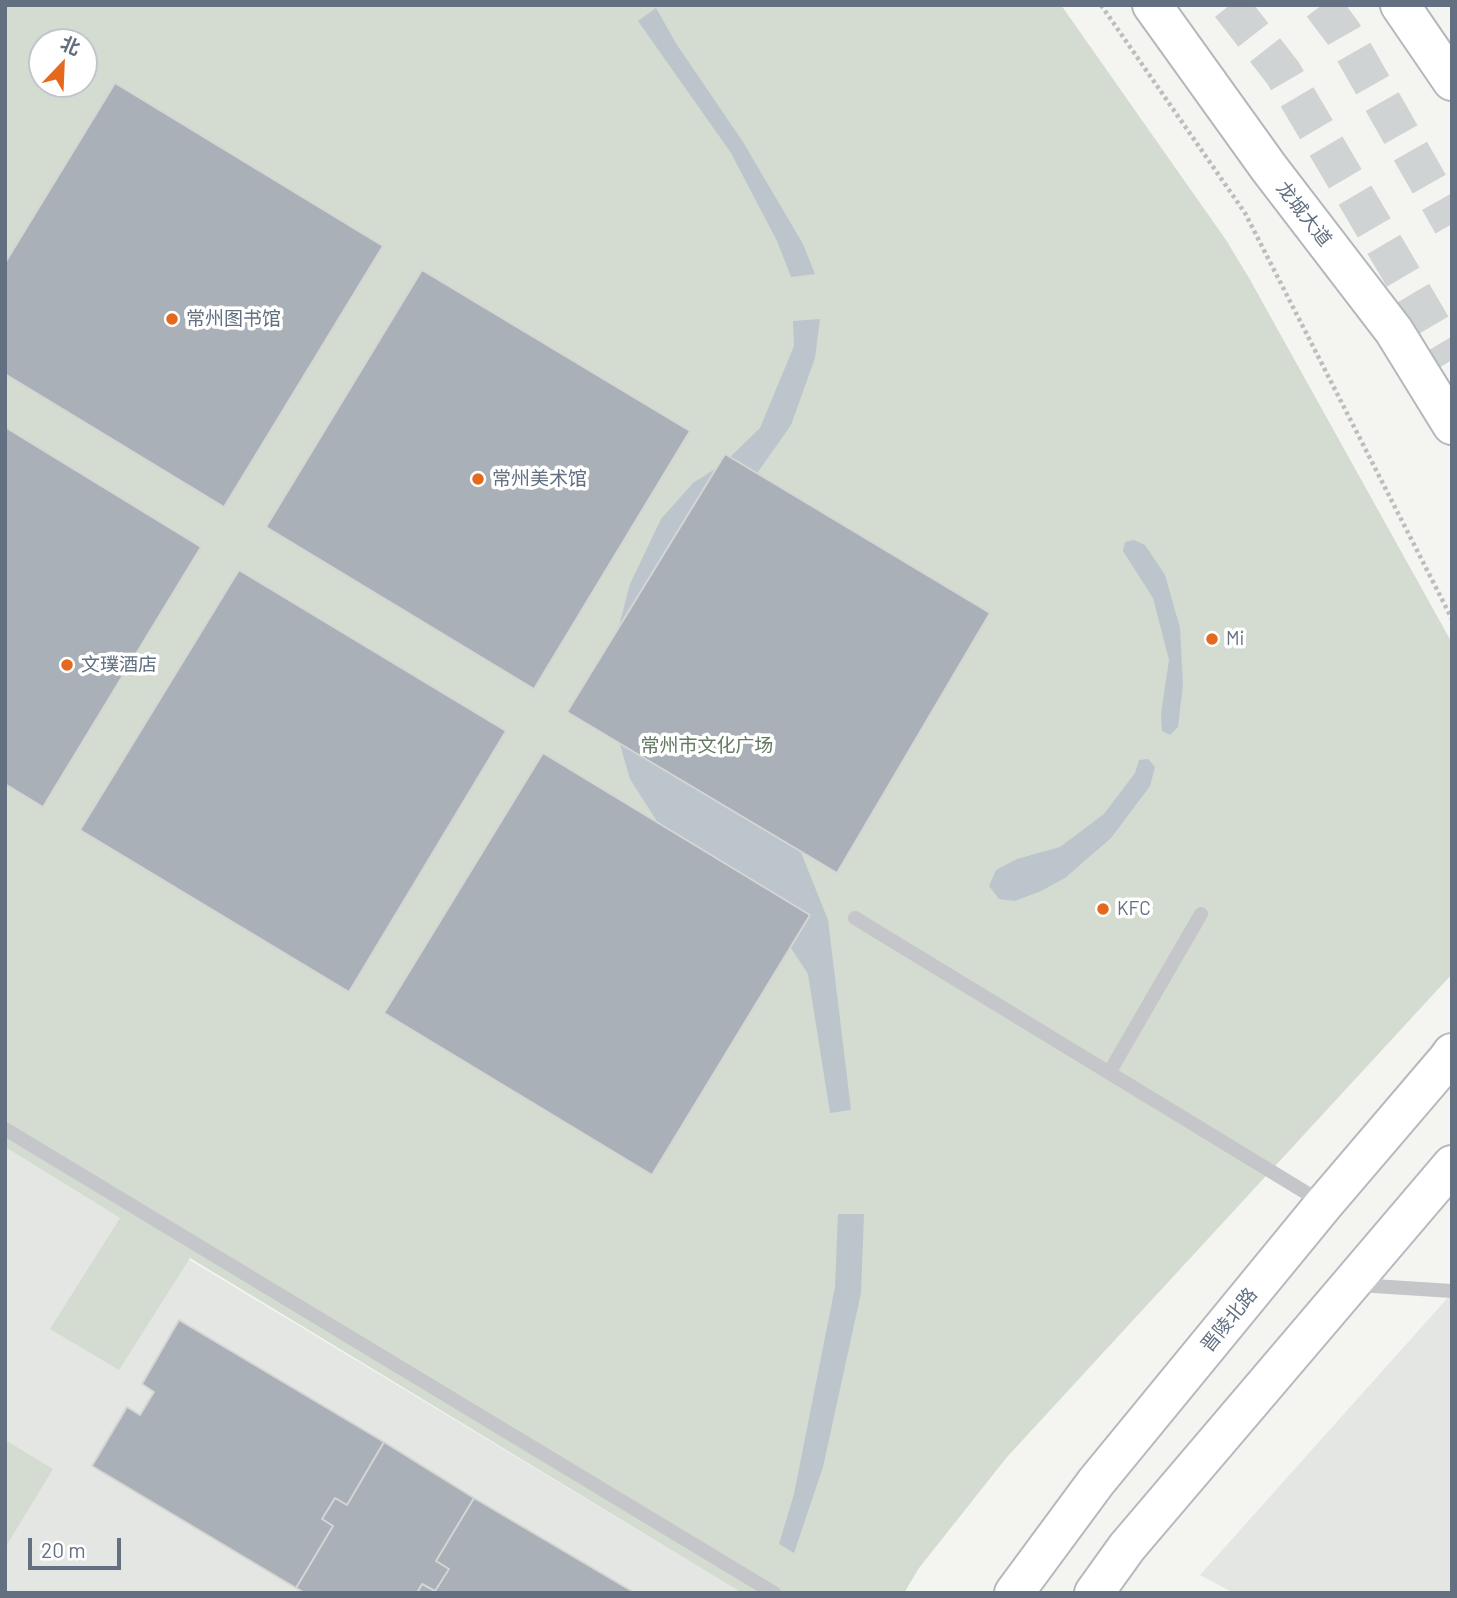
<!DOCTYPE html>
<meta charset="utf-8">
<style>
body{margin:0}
#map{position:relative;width:1457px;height:1598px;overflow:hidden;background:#f4f4f0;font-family:Barlow,"Noto Sans SC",sans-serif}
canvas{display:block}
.frame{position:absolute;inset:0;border:7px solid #637082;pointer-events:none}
.north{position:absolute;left:28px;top:28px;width:70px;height:70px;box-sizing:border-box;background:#fff;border:2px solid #c1c6cd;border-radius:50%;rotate:23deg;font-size:19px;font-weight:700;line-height:28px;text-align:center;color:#637082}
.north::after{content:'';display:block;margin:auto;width:24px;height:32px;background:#e5681f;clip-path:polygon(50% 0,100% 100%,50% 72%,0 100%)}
.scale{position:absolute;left:28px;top:1538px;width:93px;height:32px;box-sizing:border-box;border:4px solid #637082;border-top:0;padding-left:9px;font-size:21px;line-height:24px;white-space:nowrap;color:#637082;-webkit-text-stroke:5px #fff;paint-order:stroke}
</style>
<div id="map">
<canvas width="1457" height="1598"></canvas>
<div class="frame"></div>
<div class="north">北</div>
<div class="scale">20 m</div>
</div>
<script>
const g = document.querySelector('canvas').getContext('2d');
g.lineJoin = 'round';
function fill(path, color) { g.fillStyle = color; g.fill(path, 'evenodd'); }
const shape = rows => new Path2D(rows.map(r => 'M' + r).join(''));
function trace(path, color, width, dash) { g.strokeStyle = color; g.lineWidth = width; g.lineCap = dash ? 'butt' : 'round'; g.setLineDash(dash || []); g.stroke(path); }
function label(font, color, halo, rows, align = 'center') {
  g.font = font + ' Barlow,"Noto Sans SC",sans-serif'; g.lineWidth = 7; g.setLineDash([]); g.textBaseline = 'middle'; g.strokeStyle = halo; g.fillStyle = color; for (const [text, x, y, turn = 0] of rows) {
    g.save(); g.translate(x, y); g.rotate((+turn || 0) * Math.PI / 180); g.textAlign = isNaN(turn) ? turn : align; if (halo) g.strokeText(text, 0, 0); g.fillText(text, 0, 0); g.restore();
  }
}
fill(shape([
 [5,1147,120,1218,742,1593,5,1593],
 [1452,1293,1452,1593,1234,1593,1200,1575]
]), '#e4e6e4');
fill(shape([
 [5,5,1061,5,1226,240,1249,278,1452,643,1452,974,1007,1457,919,1568,904,1593,742,1593,190,1258,119,1370,50,1329,120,1218,5,1147],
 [42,42,84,42,84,84,42,84],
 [5,1440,53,1469,5,1548]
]), '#d4dbd1');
fill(shape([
 [656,8,677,45,743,142,803,244,815,274,791,277,777,241,731,153,638,21],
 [820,319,815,358,791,425,748,486,792,830,828,920,851,1110,830,1113,808,974,776,925,665,834,630,779,610,710,612,653,630,584,661,519,693,483,723,464,760,428,794,346,793,321],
 [1134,540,1145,545,1165,575,1180,628,1183,684,1178,727,1170,735,1162,731,1161,713,1169,660,1153,598,1123,551,1125,542],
 [1148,759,1155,767,1150,786,1111,838,1065,878,1041,891,1015,901,999,899,989,886,996,870,1017,859,1060,847,1104,814,1135,773,1139,760],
 [838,1214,864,1214,861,1293,823,1467,794,1553,779,1544,794,1494,835,1287]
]), '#bcc5cc');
const building = shape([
 [115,83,383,246,224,507,5,374,5,263,115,83],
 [422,270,690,431,534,689,266,527,422,270],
 [5,427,201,547,43,807,5,784,5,427],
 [725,454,990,613,837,873,567,712,725,454],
 [239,570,506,731,349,992,80,830,239,570],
 [543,753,810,915,652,1175,384,1013,543,753],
 [179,1320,384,1442,347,1505,335,1498,322,1519,333,1526,296,1588,92,1466,127,1407,140,1415,154,1392,142,1384,179,1320],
 [384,1442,474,1498,436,1561,449,1569,435,1591,422,1584,417,1593,305,1593,296,1588,333,1526,322,1519,335,1498,347,1505,384,1442],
 [474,1498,635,1593,417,1593,422,1584,435,1591,449,1569,436,1561,474,1498]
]);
fill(building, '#aab0b7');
trace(building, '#d5d5d3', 2);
trace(shape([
 [1230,5,1283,73,1452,360],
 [1322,5,1343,33,1452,224]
]), '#d0d3d4', 38, [38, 19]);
const secondary = shape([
 [1014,1593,1096,1482,1324,1204,1452,1054],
 [1094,1593,1127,1547,1452,1165]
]);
const primary = shape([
 [1152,5,1269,168,1394,331,1452,425],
 [1400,5,1452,81],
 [1450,1056,1452,1053]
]);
trace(secondary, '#b6b9be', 42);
trace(primary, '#b4b7bc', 42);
trace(shape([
 [1101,5,1245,213,1452,619]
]), '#bbbdbf', 4.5, [3.5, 3.5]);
trace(shape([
 [855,918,1323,1203],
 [1109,1073,1201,914],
 [5,1129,774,1593],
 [1358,1285,1452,1291]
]), '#c4c6ca', 14);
trace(secondary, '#fff', 38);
trace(primary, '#fff', 38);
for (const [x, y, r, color] of [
 [172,319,7,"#e5681f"],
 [478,479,7,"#e5681f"],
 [1212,639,7,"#e5681f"],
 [67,665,7,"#e5681f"],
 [1103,909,7,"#e5681f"]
]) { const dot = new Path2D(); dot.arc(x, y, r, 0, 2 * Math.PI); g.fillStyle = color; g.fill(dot); trace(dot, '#fff', 2.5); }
label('19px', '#637082', '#fff', [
 ["龙城大道",1304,214,52],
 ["晋陵北路",1229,1320,-51]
]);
label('19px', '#637082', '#fff', [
 ["常州图书馆",186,319],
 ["常州美术馆",492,479],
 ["Mi",1226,639],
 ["文璞酒店",81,665],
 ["KFC",1117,909]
], 'left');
label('19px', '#637962', '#fff', [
 ["常州市文化广场",707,746]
]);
</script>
